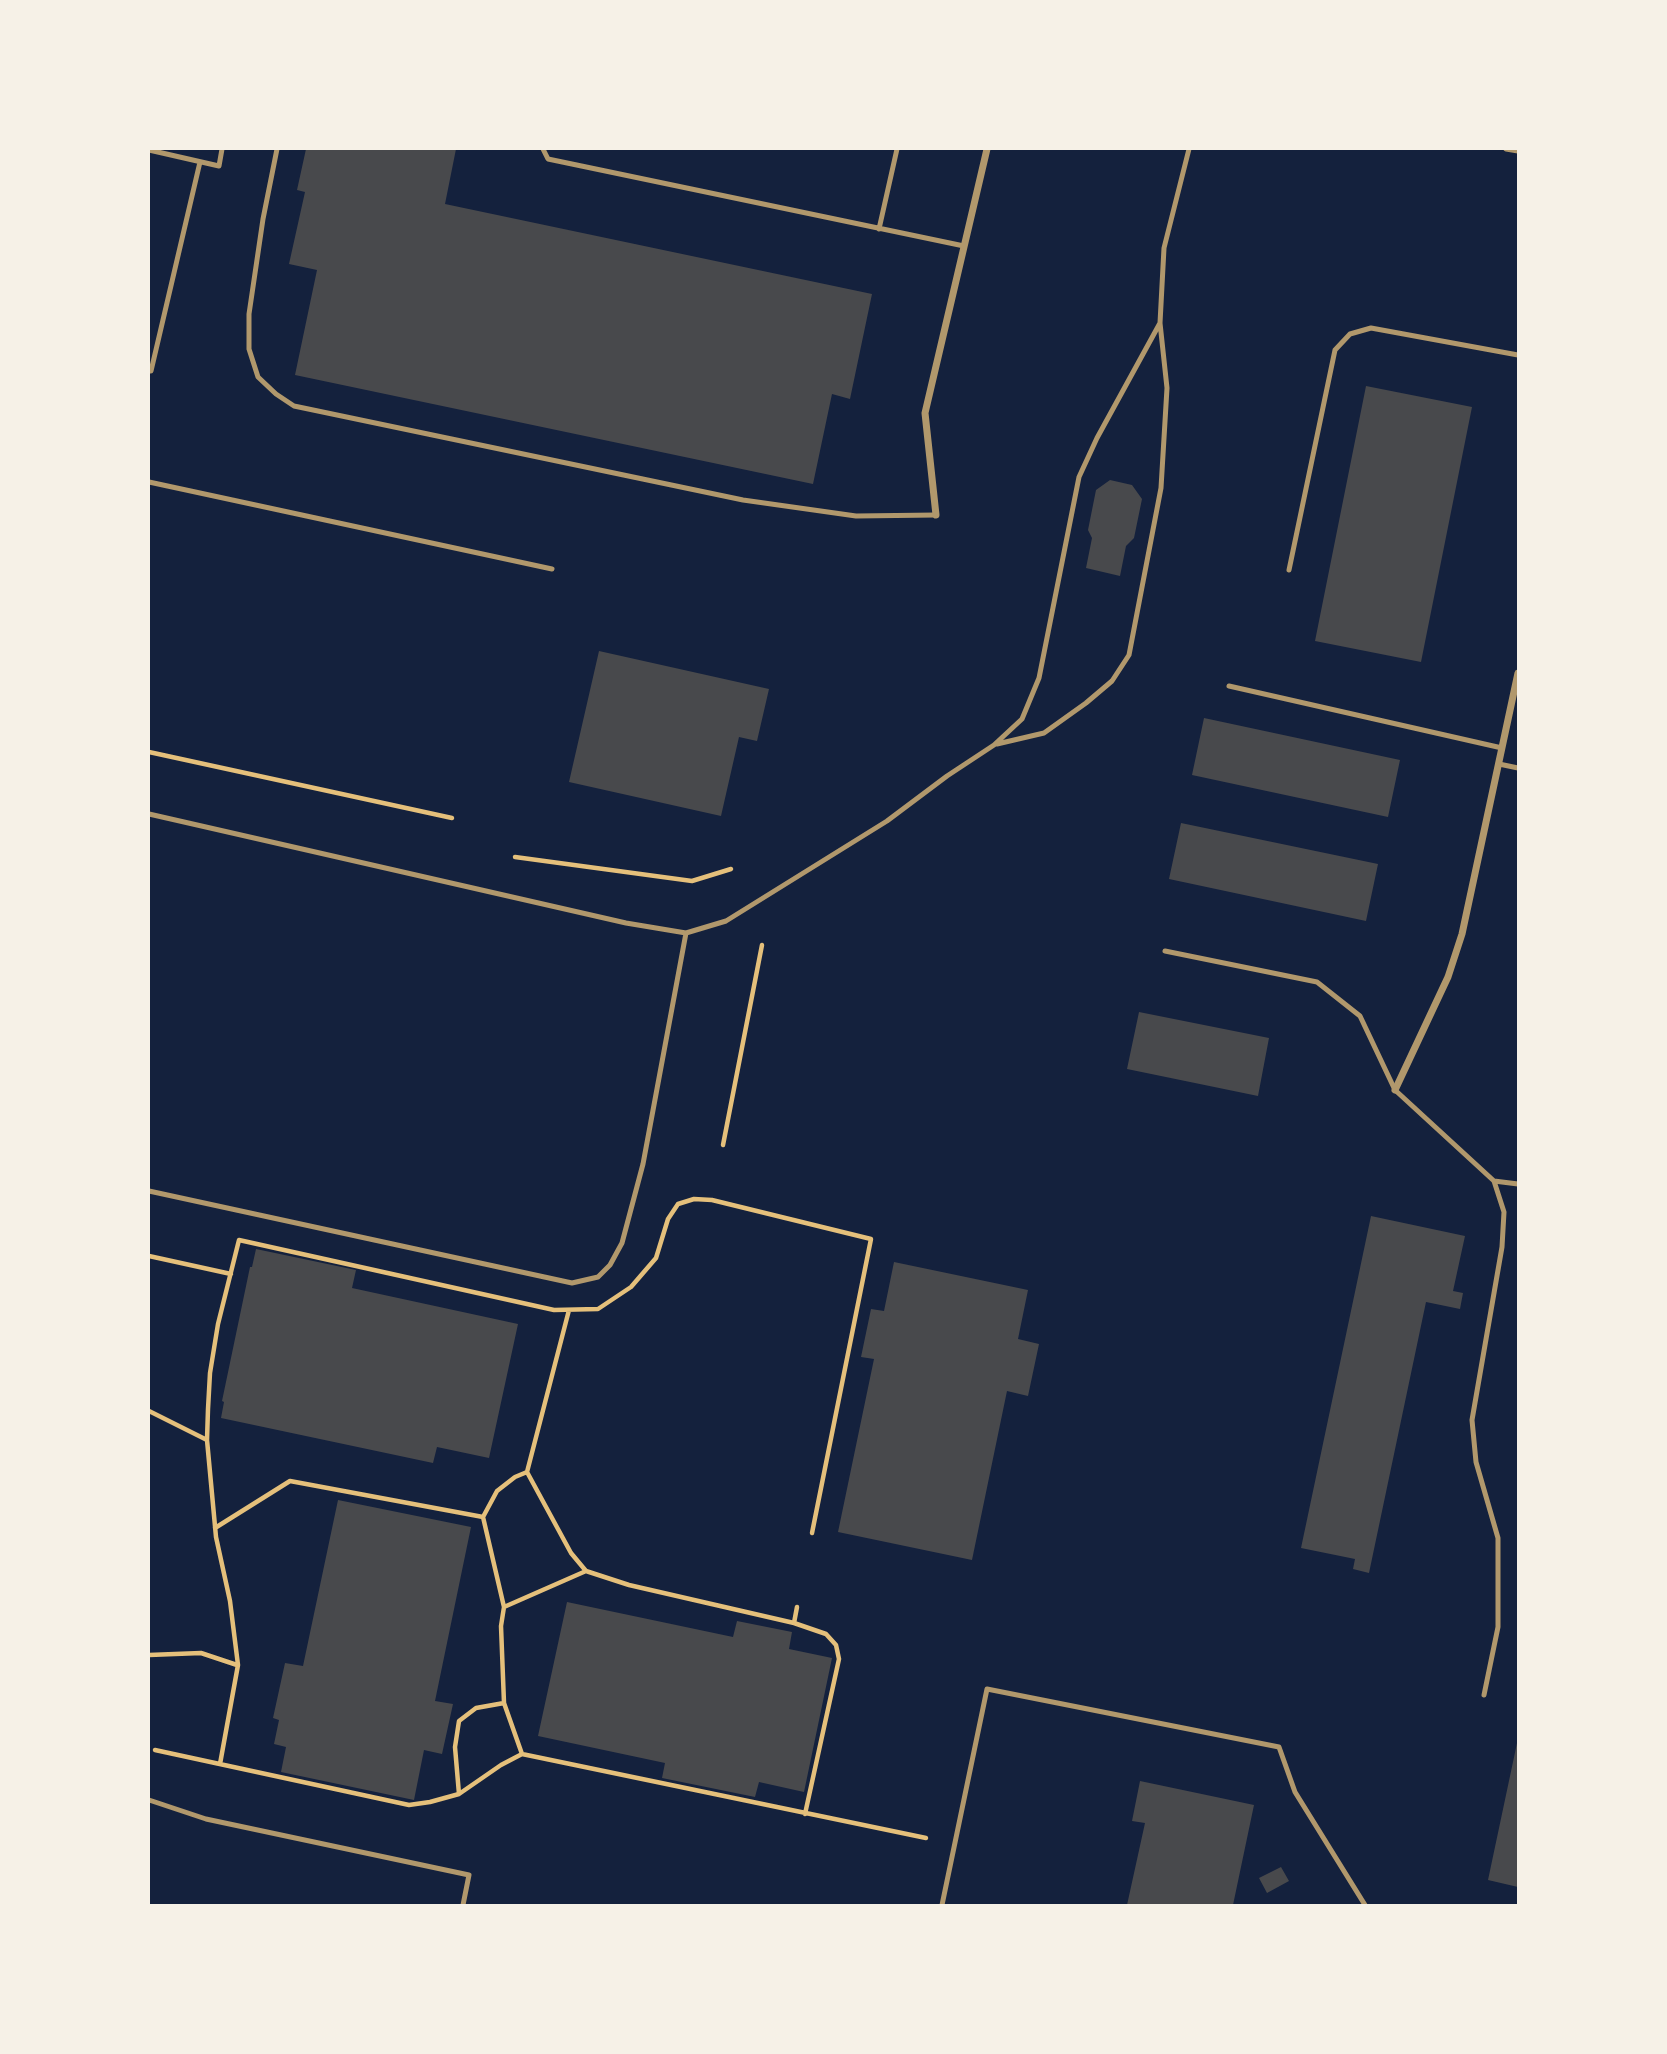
<!DOCTYPE html>
<style>
body{margin:0}
#map{position:relative;width:1667px;height:2054px;overflow:hidden;background:#14213d;font-family:"Archivo Narrow",sans-serif}
canvas{display:block}
.frame{position:absolute;inset:0;border:150px solid #f6f1e7;pointer-events:none}
</style>
<div id="map">
<canvas width="1667" height="2054"></canvas>
<div class="frame"></div>
</div>
<script>
const g = document.querySelector('canvas').getContext('2d');
g.lineJoin = 'round';
function fill(path, color) { g.fillStyle = color; g.fill(path, 'evenodd'); }
const shape = rows => new Path2D(rows.map(r => 'M' + r).join(''));
function trace(path, color, width, dash) { g.strokeStyle = color; g.lineWidth = width; g.lineCap = dash ? 'butt' : 'round'; g.setLineDash(dash || []); g.stroke(path); }
fill(shape([
 [306,149,456,149,445,204,872,294,850,399,832,394,813,484,295,375,317,270,289,264,305,192,297,190],
 [1366,386,1472,407,1421,662,1315,641],
 [1110,480,1132,485,1142,499,1134,538,1126,546,1120,576,1086,568,1092,538,1088,530,1096,490],
 [599,651,769,689,757,741,739,737,721,816,569,782],
 [1204,718,1400,760,1388,817,1192,775],
 [1181,823,1378,864,1366,921,1169,879],
 [1139,1012,1269,1038,1258,1096,1127,1069],
 [1371,1216,1465,1236,1453,1291,1463,1293,1460,1309,1426,1302,1369,1573,1353,1569,1355,1559,1301,1548],
 [256,1249,356,1270,352,1288,518,1324,489,1458,437,1447,433,1463,221,1418,224,1402,222,1401,250,1267,252,1267],
 [894,1262,1028,1290,1018,1339,1039,1344,1028,1396,1007,1391,972,1560,838,1532,874,1359,861,1357,871,1309,884,1311],
 [338,1500,471,1527,435,1701,453,1704,442,1754,424,1750,414,1800,281,1772,286,1747,274,1744,279,1720,273,1718,285,1663,303,1666],
 [567,1602,733,1637,737,1621,792,1632,789,1649,832,1658,804,1792,759,1782,755,1797,662,1778,665,1763,538,1736],
 [1517,1743,1518,1743,1518,1887,1488,1880],
 [1140,1781,1254,1805,1233,1905,1127,1905,1145,1823,1132,1821],
 [1281,1867,1289,1881,1267,1893,1259,1878]
]), '#48494c');
trace(shape([
 [149,752,452,818],
 [515,857,692,881,731,869],
 [723,1145,762,945],
 [149,1256,231,1274],
 [569,1310,527,1472,571,1553,586,1571,629,1585,794,1623,826,1634,836,1645,839,1659,805,1814],
 [149,1411,207,1440],
 [483,1517,497,1491,515,1477,527,1472],
 [215,1528,290,1481,483,1517,504,1607,501,1626,504,1703,476,1708,459,1721,455,1747,459,1794],
 [504,1607,586,1571],
 [794,1623,797,1607],
 [149,1655,201,1653,237,1665],
 [504,1703,522,1754],
 [155,1750,409,1805,430,1802,459,1794,501,1765,522,1754,926,1838],
 [220,1764,238,1665,230,1601,216,1537,207,1440,208,1409,210,1373,218,1324,239,1240,554,1310,598,1309,631,1287,656,1258,668,1219,678,1204,694,1199,712,1200,871,1239,812,1533]
]), '#e5c07b', 4.5);
trace(shape([
 [277,149,263,219,249,314,249,349,258,377,276,394,294,406,743,500,856,516,936,515],
 [543,149,548,159,964,246],
 [1506,149,1518,151],
 [149,150,219,166,222,149],
 [879,229,897,149],
 [149,371,151,371,200,162],
 [149,482,552,569],
 [1289,570,1335,350,1350,334,1371,328,1518,355],
 [1229,686,1502,748],
 [997,744,1044,733,1086,703,1112,681,1129,655,1161,488,1167,388,1160,323,1164,248,1189,149],
 [1499,764,1518,768],
 [149,814,626,923,686,933,726,921,887,821,947,776,994,745,1022,719,1039,678,1079,477,1097,438,1160,323],
 [1165,951,1317,982,1360,1016,1395,1090,1494,1181,1504,1212,1502,1247,1472,1420,1476,1462,1498,1538,1498,1627,1484,1695],
 [1494,1181,1518,1184],
 [149,1191,572,1283,598,1277,610,1265,622,1243,643,1164,686,933],
 [149,1800,206,1819,469,1875,463,1905],
 [942,1905,987,1689,1279,1747,1295,1792,1365,1905]
]), '#b1986c', 5);
trace(shape([
 [936,515,925,413,987,149],
 [1395,1090,1448,977,1462,934,1518,673]
]), '#b1986c', 7);
</script>
